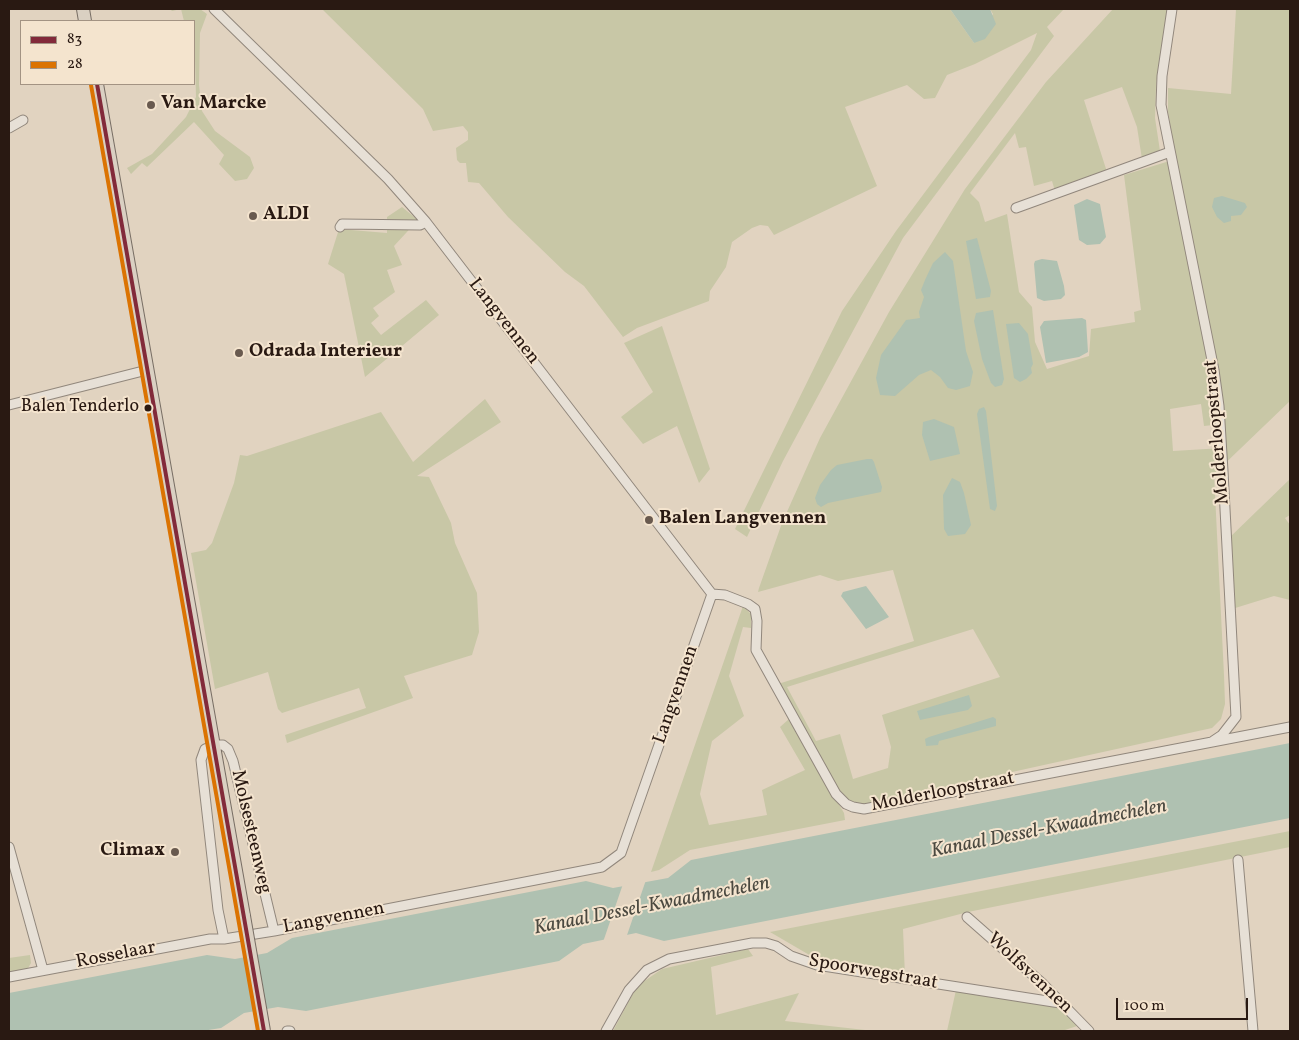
<!DOCTYPE html>
<style>
body{margin:0}
#map{position:relative;width:1299px;height:1040px;overflow:hidden;background:#e1d3c0;font-family:Vollkorn,serif}
canvas{display:block}
.frame{position:absolute;inset:0;border:10px solid #291912;pointer-events:none}
.legend{position:absolute;left:20px;top:20px;width:175px;height:65px;box-sizing:border-box;background:#f4e4ce;border:1px solid #a39383;margin:0;padding:6px 9px;list-style:none;font-size:15px;color:#291912}
.legend li{display:flex;align-items:center;gap:10px;height:25px}
.legend b{width:25px;border:1px solid #a39383}
.scale{position:absolute;left:1116px;top:998px;width:132px;height:22px;box-sizing:border-box;border:2px solid #291912;border-top:0;padding-left:6px;font-size:15px;line-height:18px;white-space:nowrap;color:#291912;-webkit-text-stroke:4px #f4e4ce;paint-order:stroke}
</style>
<div id="map">
<canvas width="1299" height="1040"></canvas>
<div class="frame"></div>
<ul class="legend">
<li><b style="height:6px;background:#822a3a"></b>83</li>
<li><b style="height:6px;background:#db7302"></b>28</li>
</ul>
<div class="scale">100 m</div>
</div>
<script>
const g = document.querySelector('canvas').getContext('2d');
g.lineJoin = 'round';
function fill(path, color) { g.fillStyle = color; g.fill(path, 'evenodd'); }
const shape = rows => new Path2D(rows.map(r => 'M' + r).join(''));
function trace(path, color, width, dash) { g.strokeStyle = color; g.lineWidth = width; g.lineCap = dash ? 'butt' : 'round'; g.setLineDash(dash || []); g.stroke(path); }
function label(font, color, halo, rows, align = 'center') {
  g.font = font + ' Vollkorn,serif'; g.lineWidth = 4; g.setLineDash([]); g.textBaseline = 'middle'; g.strokeStyle = halo; g.fillStyle = color; for (const [text, x, y, turn = 0] of rows) {
    g.save(); g.translate(x, y); g.rotate((+turn || 0) * Math.PI / 180); g.textAlign = isNaN(turn) ? turn : align; if (halo) g.strokeText(text, 0, 0); g.fillText(text, 0, 0); g.restore();
  }
}
fill(shape([
 [170,9,200,9,207,14,200,33,199,85,202,111,215,131,250,157,254,168,247,179,235,181,219,164,224,155,194,122,147,167,142,163,131,174,127,168,152,154,186,117,196,97,194,21,184,21,181,9,172,11],
 [322,9,950,9,974,43,993,14,990,9,1064,9,1047,27,1054,36,903,238,783,461,747,537,735,529,842,311,896,231,1031,50,1037,33,975,64,947,75,935,98,924,99,907,85,845,107,877,186,774,235,768,226,760,225,752,228,732,242,726,267,710,291,709,301,637,328,623,337,584,286,565,272,508,217,479,183,468,182,466,163,460,163,457,160,456,148,468,140,468,132,463,126,433,131,423,109],
 [1113,9,1168,9,1156,85,1155,118,1160,151,1142,159,1137,127,1122,87,1084,100,1107,172,1055,191,1052,181,1034,186,1026,147,1019,148,1015,133,970,193,979,202,985,222,1007,214,1019,292,1032,307,1035,342,1047,369,1089,356,1091,329,1135,322,1134,312,1141,310,1124,175,1176,159,1168,112,1168,88,1231,94,1236,9,1290,9,1290,401,1214,474,1224,675,1225,704,1221,719,1212,728,853,807,837,788,778,684,914,641,893,570,838,581,820,575,758,592,759,588,782,523,820,438,889,312,965,189,1046,82],
 [1201,404,1204,426,1222,424,1223,448,1173,451,1170,409],
 [973,629,1000,677,882,715,891,747,888,768,853,779,840,734,816,741,787,687],
 [402,207,418,220,394,246,402,265,387,270,395,292,373,308,379,316,371,323,381,335,426,300,439,315,365,377,344,274,328,264,339,229,387,233,387,217],
 [662,326,710,469,699,483,677,426,643,444,621,417,653,392,624,343],
 [485,399,501,422,417,476,429,477,451,523,455,543,477,593,479,632,472,655,404,676,413,698,287,743,285,735,366,708,359,688,282,713,278,709,268,672,215,689,191,553,206,550,212,543,234,483,240,455,247,456,381,412,413,462],
 [1290,479,1290,515,1285,518,1290,525,1290,600,1274,596,1232,609,1228,539],
 [743,606,751,614,751,628,743,627,729,676,744,716,712,741,700,794,709,825,767,815,762,790,805,770,780,727,789,719,844,813,845,820,690,850,659,870,651,872],
 [1290,831,1290,847,968,912,903,929,905,976,818,960,770,932],
 [748,949,753,956,711,967,716,1015,799,993,785,1021,874,1031,613,1031,637,986,662,969],
 [30,955,31,963,27,970,9,973,9,958],
 [956,990,1057,1005,1077,1026,1062,1031,947,1031]
]), '#c8c7a6');
fill(shape([
 [950,9,990,9,996,24,985,39,974,43],
 [1222,196,1245,203,1247,207,1241,215,1231,216,1231,221,1224,223,1217,217,1212,207,1214,198],
 [1087,199,1100,204,1106,237,1100,244,1087,245,1079,240,1074,205],
 [977,238,991,291,990,297,976,299,966,241],
 [945,252,953,261,966,351,973,372,970,386,956,390,948,388,940,377,931,370,919,375,895,396,880,395,876,378,881,355,906,320,920,318,919,312,924,297,921,290,925,280,933,263],
 [1042,259,1057,261,1064,286,1065,295,1061,299,1044,301,1037,298,1034,264,1035,261],
 [993,310,1004,379,1002,385,995,387,991,383,982,359,974,321,976,313],
 [1082,318,1086,320,1088,352,1079,357,1046,363,1040,327,1044,321],
 [1019,323,1028,334,1033,364,1031,368,1032,373,1026,379,1020,382,1014,378,1006,324],
 [984,407,986,411,997,506,995,511,990,509,977,414,979,409],
 [934,419,954,427,960,454,930,461,922,435,923,422],
 [867,459,872,459,874,462,882,487,881,492,828,503,821,507,817,504,815,498,820,485,831,470,837,465],
 [952,478,960,482,964,493,971,525,965,534,948,536,944,529,943,495],
 [866,586,889,617,866,629,841,596,843,592],
 [969,695,972,706,968,710,920,720,917,711],
 [993,717,996,719,996,726,939,741,938,745,926,746,925,739,929,737],
 [1290,743,1290,818,664,941,636,933,583,944,559,961,306,1011,278,1007,244,1013,221,1028,202,1031,9,1031,9,993,207,955,235,959,267,953,292,938,586,881,613,888,668,878,691,860]
]), '#afc1b1');
fill(shape([
 [646,880,626,938,603,942,623,884]
]), '#e1d3c0');
const street = shape([
 [214,9,388,179,426,222,712,594],
 [1172,9,1162,76,1161,105,1214,370,1219,406,1223,471,1236,717,1222,735,1213,741],
 [9,128,23,120],
 [1016,208,1170,152],
 [340,227,342,224,420,225,426,222],
 [9,405,147,370],
 [712,594,725,595,748,604,755,609,757,621,756,650,836,794,846,804,853,807,864,809,1290,727],
 [9,847,43,970],
 [1238,860,1253,1031],
 [967,917,1043,984,1089,1031],
 [224,939,218,910,201,760,205,749,214,745,223,745,228,749,233,761,274,931],
 [9,977,210,939,224,939,274,931,602,867,621,853,712,594],
 [287,1031,290,1031],
 [606,1031,629,990,647,970,669,959,752,943,766,943,776,946,791,956,817,965,1060,1003]
]);
const primary = shape([
 [83,9,85,21],
 [97,84,244,916]
]);
trace(street, '#91877c', 11);
trace(primary, '#786e64', 14);
trace(street, '#e7e0d6', 9);
trace(primary, '#dad0c2', 12);
const primaryBridge = shape([
 [244,916,264,1031]
]);
trace(primaryBridge, '#786e64', 14, []);
trace(primaryBridge, '#dad0c2', 12);
trace(shape([
 [97,84,264,1031]
]), '#822a3a', 4);
trace(shape([
 [91,85,258,1031]
]), '#db7302', 4);
for (const [x, y, r, color] of [
 [151,105,5,"#695a4f"],
 [253,216,5,"#695a4f"],
 [239,353,5,"#695a4f"],
 [148,408,4.5,"#291912"],
 [649,520,5,"#695a4f"],
 [175,852,5,"#695a4f"]
]) { const dot = new Path2D(); dot.arc(x, y, r, 0, 2 * Math.PI); g.fillStyle = color; g.fill(dot); trace(dot, '#f4e4ce', 2); }
label('18px', '#291912', '#f4e4ce', [
 ["Balen Tenderlo",139,408]
], 'right');
label('bold 19px', '#291912', '#f4e4ce', [
 ["Van Marcke",161,105],
 ["ALDI",263,216],
 ["Odrada Interieur",249,353],
 ["Balen Langvennen",659,520],
 ["Climax",165,852,"right"]
], 'left');
label('19px', '#291912', '#f4e4ce', [
 ["Langvennen",503,322,52],
 ["Molderloopstraat",1218,432,-95],
 ["Langvennen",677,695,-71],
 ["Molderloopstraat",943,793,-11],
 ["Molsesteenweg",250,832,77],
 ["Langvennen",334,919,-11],
 ["Rosselaar",116,956,-11],
 ["Spoorwegstraat",873,973,10],
 ["Wolfsvennen",1029,974,43]
]);
label('italic 20px', '#4b4940', '#f4e4ce', [
 ["Kanaal Dessel-Kwaadmechelen",1049,830,-11],
 ["Kanaal Dessel-Kwaadmechelen",652,907,-11]
]);
</script>
